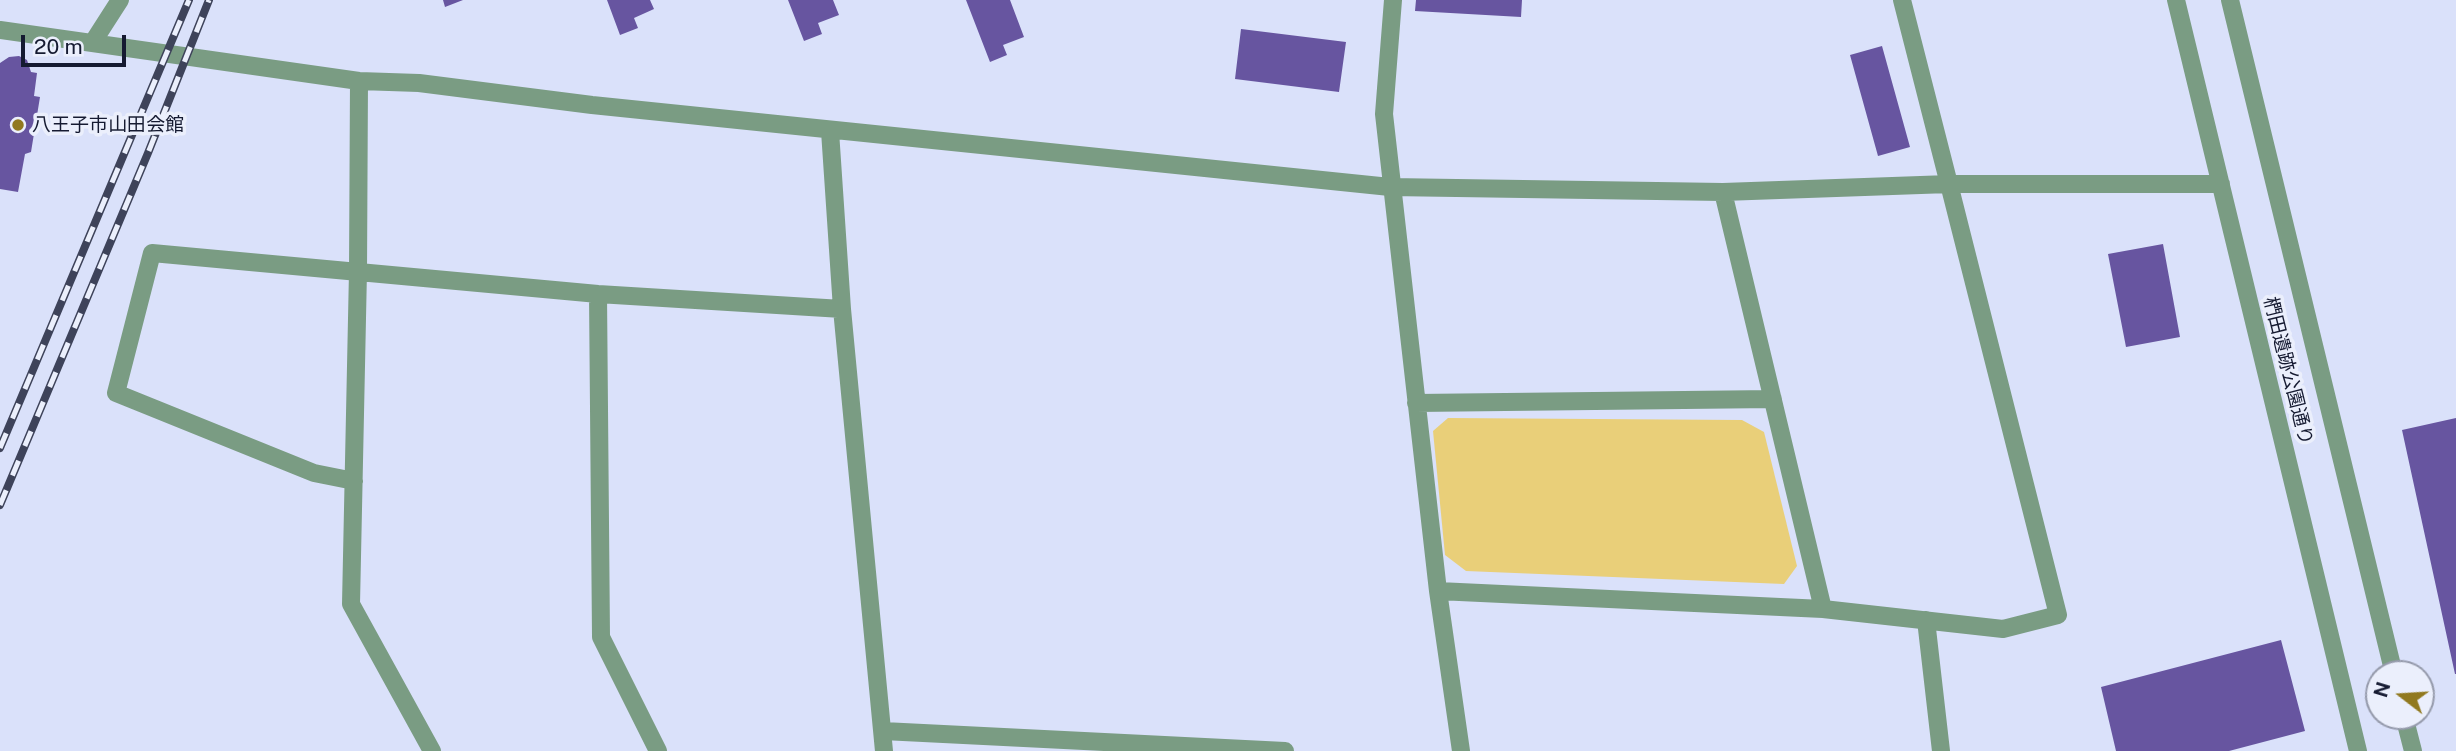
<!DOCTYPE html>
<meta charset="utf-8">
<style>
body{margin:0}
#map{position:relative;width:2456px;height:751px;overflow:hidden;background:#dae1fa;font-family:"Public Sans",sans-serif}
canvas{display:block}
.north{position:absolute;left:2365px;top:660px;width:70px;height:70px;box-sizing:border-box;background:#ebeffc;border:2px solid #959aab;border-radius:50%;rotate:287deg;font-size:19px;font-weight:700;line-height:28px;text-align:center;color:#151a31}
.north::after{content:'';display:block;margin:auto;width:24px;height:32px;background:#91791f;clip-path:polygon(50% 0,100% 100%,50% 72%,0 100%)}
.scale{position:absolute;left:21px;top:35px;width:105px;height:32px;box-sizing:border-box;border:4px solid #151a31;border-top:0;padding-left:9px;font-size:21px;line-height:24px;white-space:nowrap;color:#151a31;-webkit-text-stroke:5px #ebeffc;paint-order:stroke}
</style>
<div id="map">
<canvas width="2456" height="751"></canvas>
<div class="north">N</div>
<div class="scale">20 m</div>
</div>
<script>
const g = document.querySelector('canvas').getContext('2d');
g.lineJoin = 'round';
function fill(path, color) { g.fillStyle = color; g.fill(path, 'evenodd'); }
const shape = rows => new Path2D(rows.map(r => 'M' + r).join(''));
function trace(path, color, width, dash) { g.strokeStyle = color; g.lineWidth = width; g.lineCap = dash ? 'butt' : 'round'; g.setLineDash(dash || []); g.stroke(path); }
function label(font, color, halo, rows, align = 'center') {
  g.font = font + ' "Public Sans","Noto Sans JP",sans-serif'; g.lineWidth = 7; g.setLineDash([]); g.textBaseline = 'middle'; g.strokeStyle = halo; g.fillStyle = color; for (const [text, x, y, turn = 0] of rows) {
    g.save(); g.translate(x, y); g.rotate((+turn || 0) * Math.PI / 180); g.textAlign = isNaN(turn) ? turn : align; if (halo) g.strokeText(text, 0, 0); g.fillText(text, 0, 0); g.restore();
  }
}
fill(shape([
 [1448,418,1742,420,1764,432,1797,566,1784,584,1466,571,1445,555,1433,431]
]), '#e9cf79');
fill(shape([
 [443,0,463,0,445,7],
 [607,0,650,0,654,9,634,18,638,28,620,35],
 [788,0,833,0,839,15,818,23,822,34,804,41],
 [966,0,1010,0,1024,37,1003,45,1007,55,990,62],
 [1416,0,1522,0,1521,17,1415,11],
 [1241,29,1346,42,1339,92,1235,79],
 [1882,46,1910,147,1878,156,1850,55],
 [19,56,27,60,31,72,37,73,34,96,40,97,31,152,25,154,18,192,0,189,0,63,9,57],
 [2163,244,2180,337,2126,347,2108,254],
 [2456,418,2456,674,2455,674,2402,430],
 [2281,640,2305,731,2229,751,2116,751,2101,687]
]), '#6755a0');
trace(shape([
 [1393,0,1384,114,1438,591,1461,751],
 [2176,0,2358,751],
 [2230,0,2394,674],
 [0,30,359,81,419,83,592,105,1390,187,1723,192,1949,184,1902,0],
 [93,42,120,0],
 [359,81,358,271,351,604,432,751],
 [830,131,842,309,884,751],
 [1723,192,1823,609],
 [598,294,601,637,658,751],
 [1416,403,1773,399],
 [354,481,314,473,116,393,152,253,598,294,842,309],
 [1438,591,1823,609,2003,629,2058,615,1949,184,2221,184],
 [1926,620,1941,751],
 [2404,716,2413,751],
 [883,731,1285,751]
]), '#7a9c83', 18);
const rail = shape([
 [0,448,189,0],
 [0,505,148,153,209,0]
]);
trace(rail, '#3e435a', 8);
trace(rail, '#ebeffc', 5, [16]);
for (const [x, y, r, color] of [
 [18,125,7,"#91791f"]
]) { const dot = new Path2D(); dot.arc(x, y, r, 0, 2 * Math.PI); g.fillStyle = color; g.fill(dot); trace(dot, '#ebeffc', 2.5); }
label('19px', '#151a31', '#ebeffc', [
 ["八王子市山田会館",32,125]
], 'left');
label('19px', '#151a31', '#ebeffc', [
 ["椚田遺跡公園通り",2288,371,76]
]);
</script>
